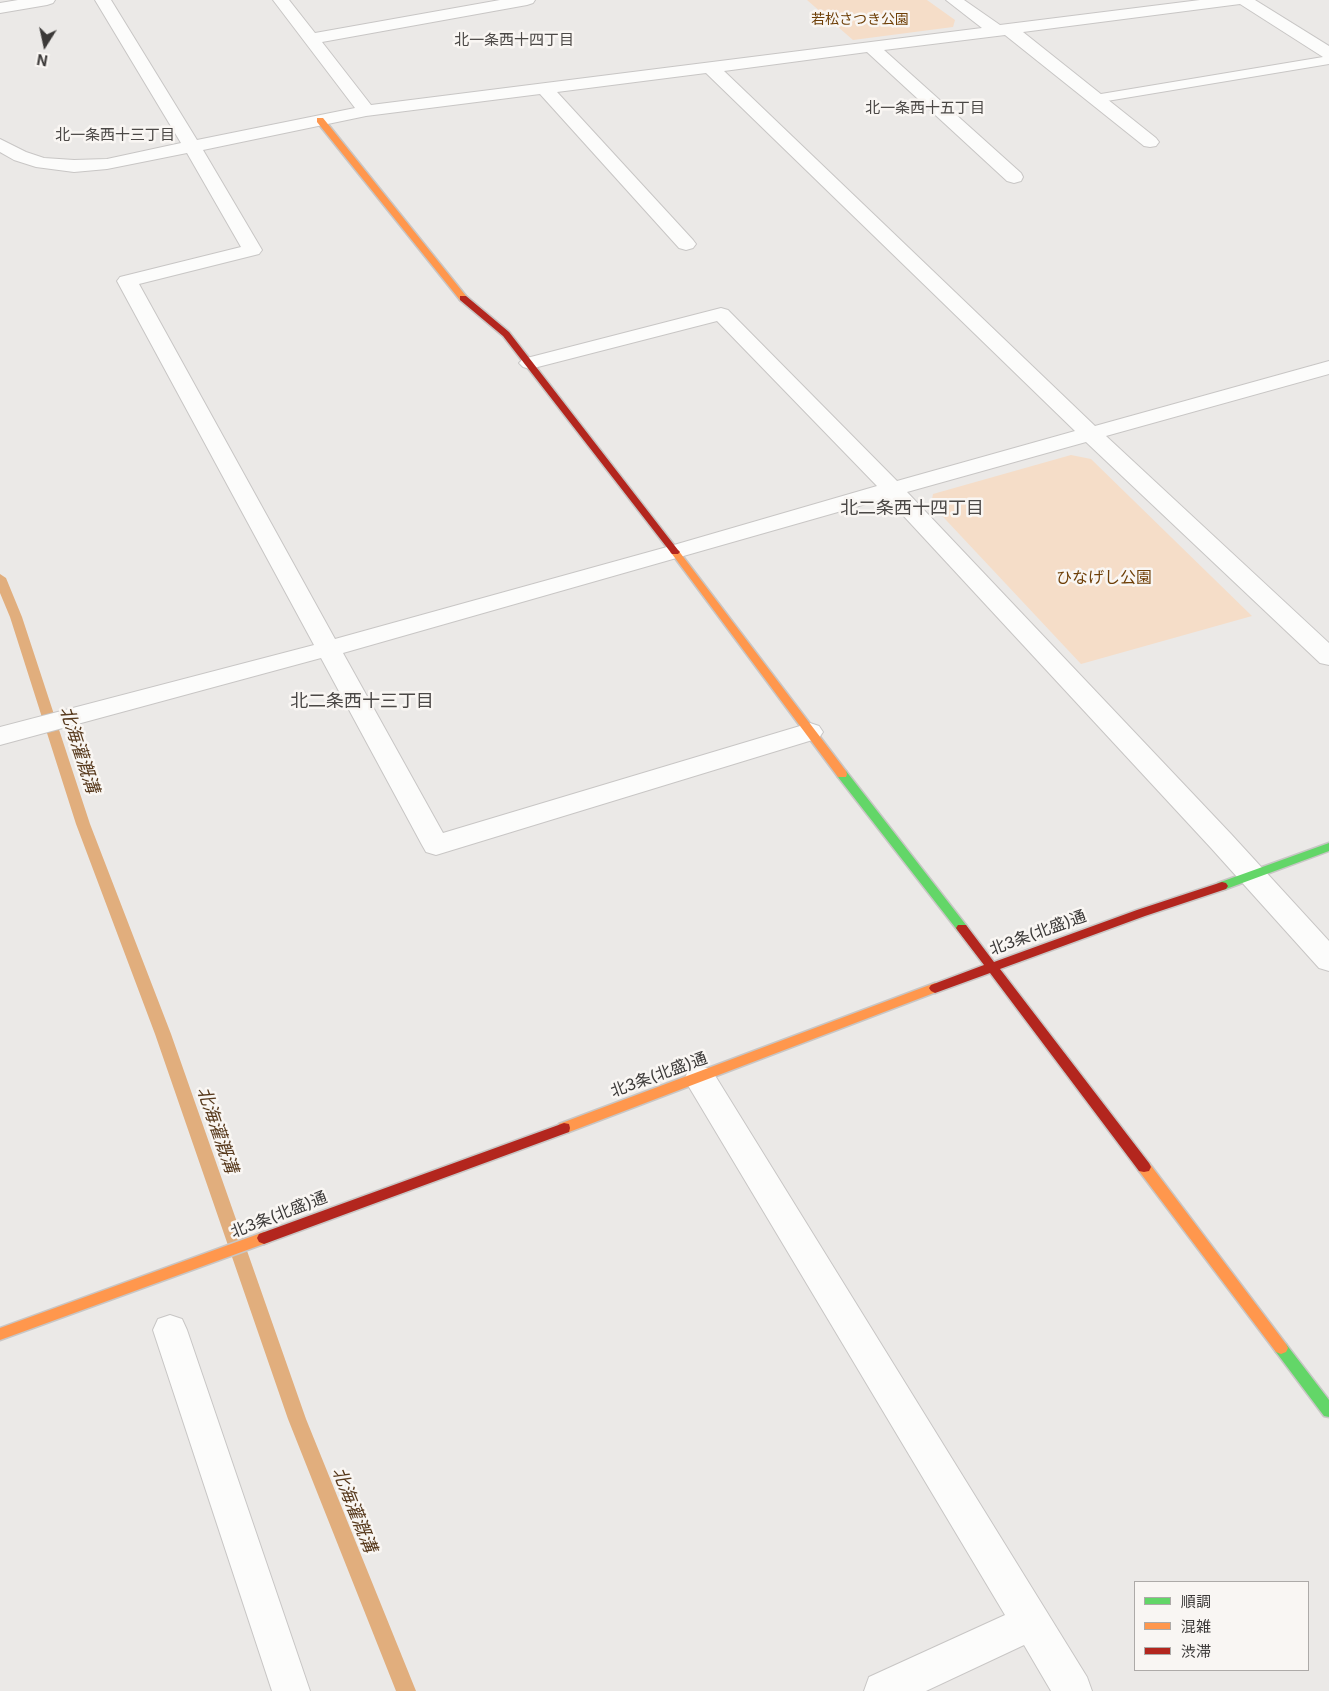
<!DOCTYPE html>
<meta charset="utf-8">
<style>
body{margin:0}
#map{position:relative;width:1329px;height:1691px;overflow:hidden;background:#ebe9e7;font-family:Inter,"Noto Sans JP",sans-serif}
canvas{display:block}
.legend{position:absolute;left:1134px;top:1581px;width:175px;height:90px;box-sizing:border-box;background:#f9f6f3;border:1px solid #adaaa8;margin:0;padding:6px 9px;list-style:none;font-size:15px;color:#3b3938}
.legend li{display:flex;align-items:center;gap:10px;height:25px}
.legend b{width:25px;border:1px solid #adaaa8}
.north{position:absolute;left:20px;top:20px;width:50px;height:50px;-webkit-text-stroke:4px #f9f6f3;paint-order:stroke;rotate:190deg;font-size:14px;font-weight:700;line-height:20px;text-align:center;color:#3b3938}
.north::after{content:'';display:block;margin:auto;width:18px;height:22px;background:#3b3938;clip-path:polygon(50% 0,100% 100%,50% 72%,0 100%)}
</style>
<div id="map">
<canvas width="1329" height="1691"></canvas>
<ul class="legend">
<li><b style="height:6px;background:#63d668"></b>順調</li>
<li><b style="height:6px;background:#ff974d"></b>混雑</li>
<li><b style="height:6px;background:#b3261e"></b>渋滞</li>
</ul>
<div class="north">N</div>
</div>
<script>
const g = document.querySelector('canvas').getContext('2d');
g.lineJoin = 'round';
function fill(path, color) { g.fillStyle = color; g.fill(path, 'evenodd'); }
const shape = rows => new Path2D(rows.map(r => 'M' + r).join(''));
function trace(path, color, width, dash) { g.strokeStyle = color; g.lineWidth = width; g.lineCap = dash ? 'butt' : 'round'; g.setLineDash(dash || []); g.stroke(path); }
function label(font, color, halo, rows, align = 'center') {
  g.font = font + ' Inter,"Noto Sans JP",sans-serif'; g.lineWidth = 5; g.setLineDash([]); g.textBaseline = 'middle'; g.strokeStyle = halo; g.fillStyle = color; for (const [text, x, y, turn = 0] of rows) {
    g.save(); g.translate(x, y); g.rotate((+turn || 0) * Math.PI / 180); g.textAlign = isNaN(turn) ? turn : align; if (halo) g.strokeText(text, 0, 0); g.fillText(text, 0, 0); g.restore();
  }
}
fill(shape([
 [807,0,927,0,955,20,953,27,853,40],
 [1071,455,1091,459,1252,616,1081,664,931,504,933,494]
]), '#f5ddc8');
fill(shape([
 [0,574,6,578,22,617,90,824,171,1034,306,1419,416,1691,396,1691,288,1419,155,1034,76,824,10,617,0,593,0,574]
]), '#e1ae7d');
const lane = shape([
 [1329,56,1329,64,1095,103,1089,99,1095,95,1329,56]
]);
const street = shape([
 [18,0,55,0,53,3,47,5,0,13,0,3,18,0],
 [95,0,111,0,197,140,355,108,273,0,289,0,315,33,500,0,535,0,533,3,527,5,322,42,371,105,982,28,946,0,964,0,1000,25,1200,0,1255,0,1329,46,1329,58,1323,57,1240,4,1023,32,1156,138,1159,142,1156,146,1150,147,1144,146,1005,35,884,50,1021,173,1023,177,1021,181,1014,183,1007,181,867,52,724,71,1095,426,1329,361,1329,374,1106,436,1329,643,1329,665,1320,663,1086,442,907,492,1231,834,1329,941,1329,971,1319,968,1211,848,887,498,343,653,443,833,810,723,819,726,823,732,819,738,436,855,426,852,422,845,321,658,0,745,0,727,314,645,117,281,120,277,241,247,187,153,107,169,74,172,36,167,14,160,0,152,0,139,26,152,44,158,74,160,107,159,181,143,95,0],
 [706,73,1075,431,897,481,728,310,721,308,523,359,519,363,523,367,530,369,717,321,877,486,667,547,335,639,139,284,259,254,262,250,203,150,366,116,540,94,679,248,686,250,693,248,696,244,693,240,557,92,706,73],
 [700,1066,711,1069,1045,1609,1087,1677,1092,1691,1051,1691,1024,1645,926,1691,864,1691,869,1677,1005,1615,689,1087,685,1078,689,1069,700,1066],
 [170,1315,182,1319,187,1330,310,1691,272,1691,153,1330,158,1319,170,1315]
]);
const fast = shape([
 [842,770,846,771,966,925,968,928,966,931,958,931,838,777,837,774,842,770],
 [1329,843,1329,851,1226,889,1222,890,1216,886,1218,883,1329,843],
 [1281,1342,1286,1344,1329,1400,1329,1417,1324,1416,1276,1352,1274,1348,1276,1344,1281,1342]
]);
const slow = shape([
 [317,118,323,118,466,296,466,300,460,300,317,122,317,118],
 [675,549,678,550,846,771,847,774,846,777,838,777,672,554,670,552,672,550,675,549],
 [935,983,939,985,941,988,939,991,569,1132,564,1133,559,1132,558,1128,559,1124,935,983],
 [1144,1162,1149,1163,1286,1344,1288,1348,1286,1352,1281,1354,1276,1352,1139,1171,1137,1167,1139,1163,1144,1162],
 [264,1232,269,1234,271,1238,269,1242,0,1340,0,1328,264,1232]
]);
const jam = shape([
 [460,296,466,296,509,332,678,550,680,552,678,554,672,554,503,336,460,300,460,296],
 [1222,882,1226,883,1228,886,1226,889,1145,916,1000,969,1149,1163,1151,1167,1149,1171,1144,1172,1139,1171,990,973,935,993,931,991,929,988,931,985,984,965,958,931,956,928,958,925,966,925,994,962,1137,910,1222,882],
 [564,1123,569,1124,570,1128,569,1132,264,1244,259,1242,257,1238,259,1234,564,1123]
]);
trace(lane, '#c8c6c5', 2);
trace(street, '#c8c6c5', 2);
trace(fast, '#c8c6c5', 3);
trace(slow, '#c8c6c5', 3);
trace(jam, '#c8c6c5', 3);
fill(lane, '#fcfcfb');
fill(street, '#fcfcfb');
fill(fast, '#63d668');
fill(slow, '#ff974d');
fill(jam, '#b3261e');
label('14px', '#6e3f07', '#f9f6f3', [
 ["若松さつき公園",860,20]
]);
label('15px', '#4b4846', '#f9f6f3', [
 ["北一条西十四丁目",514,40],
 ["北一条西十五丁目",925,108],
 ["北一条西十三丁目",115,135]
]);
label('16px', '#6e3f07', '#f9f6f3', [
 ["ひなげし公園",1104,578]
]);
label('16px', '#3b3938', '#f9f6f3', [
 ["北3条(北盛)通",1038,933,-20],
 ["北3条(北盛)通",659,1075,-20],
 ["北3条(北盛)通",279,1215,-21]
]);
label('18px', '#4b4846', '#f9f6f3', [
 ["北二条西十四丁目",912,509],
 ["北二条西十三丁目",362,702]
]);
label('italic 18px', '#57391c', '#f9f6f3', [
 ["北海灌漑溝",79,750,72],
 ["北海灌漑溝",217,1130,71],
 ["北海灌漑溝",354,1510,68]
]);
</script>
